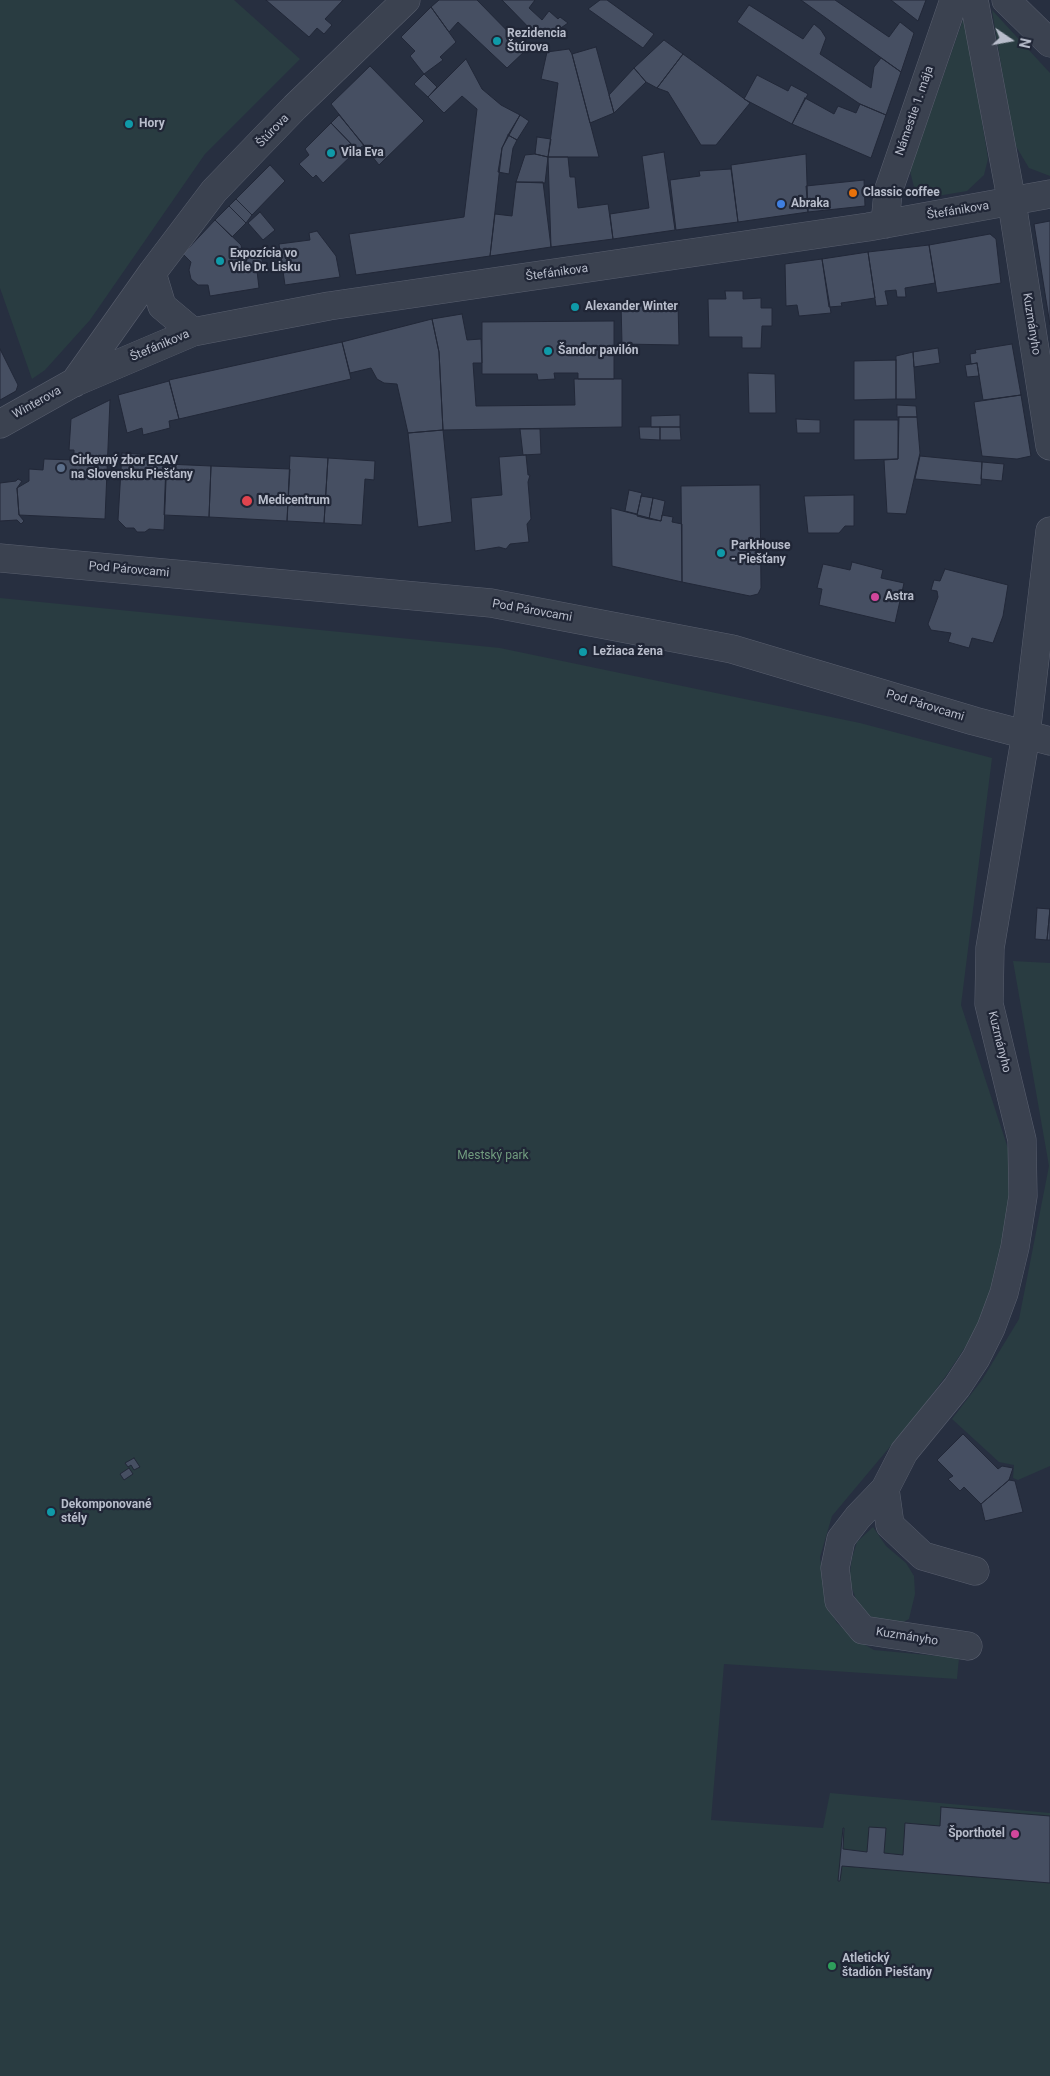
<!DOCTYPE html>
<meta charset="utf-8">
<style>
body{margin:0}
#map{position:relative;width:1050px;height:2076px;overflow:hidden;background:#272f40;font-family:Roboto,sans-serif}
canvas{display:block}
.north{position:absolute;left:985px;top:15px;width:50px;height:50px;-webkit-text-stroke:4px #202636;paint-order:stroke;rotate:102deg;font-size:14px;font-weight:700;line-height:20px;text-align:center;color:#b8bdcb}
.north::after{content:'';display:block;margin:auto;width:18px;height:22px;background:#b8bdcb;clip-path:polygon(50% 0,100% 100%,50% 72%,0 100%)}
</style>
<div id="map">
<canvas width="1050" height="2076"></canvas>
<div class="north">N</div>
</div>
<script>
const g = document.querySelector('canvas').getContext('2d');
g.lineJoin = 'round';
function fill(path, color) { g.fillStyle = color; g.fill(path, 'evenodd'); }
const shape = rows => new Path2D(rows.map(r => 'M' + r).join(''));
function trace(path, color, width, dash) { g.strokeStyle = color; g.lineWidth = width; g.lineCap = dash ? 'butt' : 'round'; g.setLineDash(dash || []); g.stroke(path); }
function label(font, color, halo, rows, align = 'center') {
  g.font = font + ' Roboto,sans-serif'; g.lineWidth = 4.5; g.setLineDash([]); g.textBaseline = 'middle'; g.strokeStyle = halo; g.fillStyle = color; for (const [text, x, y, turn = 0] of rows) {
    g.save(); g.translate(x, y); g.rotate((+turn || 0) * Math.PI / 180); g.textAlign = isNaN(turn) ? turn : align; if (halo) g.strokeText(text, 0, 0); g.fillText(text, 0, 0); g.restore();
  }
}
fill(shape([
 [0,0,234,0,300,59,205,154,90,320,45,370,32,379,0,288],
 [992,10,1050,73,1050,176,1029,168,1014,143],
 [965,14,988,159,984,175,967,191,931,197,915,191,910,171],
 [0,598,500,648,860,723,992,758,961,1005,1018,1179,997,1299,948,1373,919,1412,832,1516,820,1557,826,1604,837,1623,855,1639,874,1650,959,1658,957,1679,724,1664,711,1820,823,1828,830,1793,1050,1813,1050,2076,0,2076],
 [1013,961,1050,963,1050,1466,1018,1480,1013,1478,1014,1465,999,1462,952,1419,982,1380,1019,1319,1049,1166],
 [873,1527,886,1546,906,1563,914,1576,915,1594,909,1619,895,1627,873,1619,857,1602,849,1580,852,1558,857,1542]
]), '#293c41');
const building = shape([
 [266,0,343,0,325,19,332,25,324,34,317,28,309,37,266,0],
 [439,0,477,0,526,50,507,68,458,22,449,32,431,7,439,0],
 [502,0,535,0,529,8,542,20,549,11,558,19,560,17,568,23,555,32,538,37,502,0],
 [600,0,607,0,654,34,643,48,588,9,600,0],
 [801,0,835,0,889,37,900,22,914,33,901,72,801,0],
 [891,0,926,0,918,21,891,0],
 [749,5,803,39,814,24,821,30,826,38,820,54,871,88,874,67,881,58,901,72,886,115,860,104,737,22,749,5],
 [431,7,456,42,440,57,443,60,424,74,410,56,415,51,401,37,431,7],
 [664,40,683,54,657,88,646,82,634,68,664,40],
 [596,47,614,113,590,123,572,54,596,47],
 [569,49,572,54,599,157,548,157,558,83,541,79,547,52,569,49],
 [683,54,750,103,716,145,701,145,668,92,657,88,683,54],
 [466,59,482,89,501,105,520,115,502,148,490,256,356,275,349,234,464,217,477,109,462,96,444,113,428,97,466,59],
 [370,66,424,121,379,165,331,104,370,66],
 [634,68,646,82,614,113,609,95,634,68],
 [424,74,437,87,428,97,414,84,424,74],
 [757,75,788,91,791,85,808,94,792,124,744,99,757,75],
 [805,98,834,114,838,106,856,113,860,104,886,115,871,158,792,124,805,98],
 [339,115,364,145,357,150,331,123,339,115],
 [520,115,529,121,517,140,508,135,520,115],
 [331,123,357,150,323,183,316,175,313,178,299,164,309,155,305,149,331,123],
 [508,135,517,140,513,148,509,174,498,172,502,148,508,135],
 [537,137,551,139,548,157,535,154,537,137],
 [664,152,675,230,613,239,610,214,649,208,642,156,664,152],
 [535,154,548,157,545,183,516,182,525,155,535,154],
 [806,154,808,212,738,222,731,165,806,154],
 [548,157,568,157,570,177,575,177,578,208,608,204,613,239,551,247,548,157],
 [270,165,285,181,252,215,236,199,270,165],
 [731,169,738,222,676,230,670,180,700,176,699,171,731,169],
 [864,180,865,206,808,212,806,186,864,180],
 [516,182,543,182,551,247,490,256,495,214,512,216,516,182],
 [236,199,252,215,246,223,229,206,236,199],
 [229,206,246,223,232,237,215,220,229,206],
 [260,212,275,230,263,240,248,223,260,212],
 [215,220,241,245,244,258,261,255,264,270,257,271,259,288,210,296,208,285,198,285,191,279,189,270,191,262,183,254,215,220],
 [1050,221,1050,325,1034,224,1050,221],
 [317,231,336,256,340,277,285,285,279,244,310,240,309,233,317,231],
 [990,234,996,239,1001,283,937,293,929,245,990,234],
 [929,245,935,283,905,288,906,297,897,297,896,290,885,291,888,305,876,306,868,252,929,245],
 [868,252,875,298,841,303,842,306,829,307,822,259,868,252],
 [822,259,831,313,799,316,797,305,786,306,785,264,822,259],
 [725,291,743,291,743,299,761,298,761,308,772,308,772,326,762,326,761,348,742,348,742,337,709,337,708,299,726,299,725,291],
 [621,303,678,303,679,345,622,344,621,303],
 [462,314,467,340,481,339,482,363,473,363,476,406,575,405,574,379,622,379,622,427,443,430,439,352,432,319,462,314],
 [432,319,439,352,443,430,408,433,397,384,384,383,377,379,371,368,350,373,342,342,432,319],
 [614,321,614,379,578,379,578,373,554,373,555,379,538,380,537,374,482,374,482,322,614,321],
 [342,342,351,379,179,419,169,380,342,342],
 [1012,344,1021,395,983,400,977,363,971,364,970,354,976,353,975,350,1012,344],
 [938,348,940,363,914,367,913,352,938,348],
 [0,349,18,385,16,391,0,400,0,349],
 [913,352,916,399,896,399,896,356,913,352],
 [896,360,896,399,854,400,854,361,896,360],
 [977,363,979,376,967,377,965,365,977,363],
 [748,373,775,374,776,413,749,413,748,373],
 [169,381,179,419,169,421,170,428,143,435,142,428,127,433,118,395,169,381],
 [1021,395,1031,456,1017,459,982,456,974,402,1021,395],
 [110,400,105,519,19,515,17,488,29,481,29,469,43,470,44,459,74,460,74,450,69,450,71,419,110,400],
 [897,405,916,406,917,417,897,417,897,405],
 [680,415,680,427,651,427,651,416,680,415],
 [899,417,917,417,920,453,906,514,887,513,884,460,898,459,899,417],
 [796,419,820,420,820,433,797,433,796,419],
 [854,420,898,420,898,459,854,460,854,420],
 [639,427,660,427,660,440,640,439,639,427],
 [660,427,680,427,681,440,660,440,660,427],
 [520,429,540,429,541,454,523,455,520,429],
 [443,430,452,522,418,527,408,433,443,430],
 [122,453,167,456,164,530,149,529,145,532,137,532,134,528,126,528,118,520,122,453],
 [526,455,528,475,530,475,528,482,531,519,527,524,529,542,510,544,506,549,499,547,475,551,471,498,502,495,499,457,526,455],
 [290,456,328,458,324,523,287,521,290,456],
 [920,456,982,462,981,485,915,479,920,456],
 [328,458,375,461,374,480,365,479,362,525,324,523,328,458],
 [982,462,1004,464,1002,481,981,479,982,462],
 [166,464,211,466,209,517,164,515,166,464],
 [211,466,290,469,287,521,209,517,211,466],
 [18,479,22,481,17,488,19,515,24,521,21,524,17,520,0,521,0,483,16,481,18,479],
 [760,485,761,588,758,594,750,596,682,582,681,486,760,485],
 [629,490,642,493,637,514,625,511,629,490],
 [854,495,854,526,845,526,839,533,808,533,804,496,854,495],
 [641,496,653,498,649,519,637,516,641,496],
 [653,498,665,501,661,521,649,519,653,498],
 [611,508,661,521,662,515,673,517,672,522,682,524,682,582,612,566,611,508],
 [852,562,883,570,881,578,904,583,895,623,819,605,822,589,817,588,823,564,850,570,852,562],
 [945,569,1008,585,1003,616,993,643,972,638,969,648,948,642,951,633,931,630,928,624,938,597,937,591,931,590,934,580,940,581,945,569],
 [1037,908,1050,909,1047,940,1035,939,1037,908],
 [1050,909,1050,940,1047,940,1050,909],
 [963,1434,998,1469,1002,1466,1013,1468,1009,1480,981,1504,964,1487,960,1491,948,1479,953,1476,937,1460,963,1434],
 [134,1458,140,1467,134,1470,131,1465,128,1467,125,1463,134,1458],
 [129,1468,133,1474,124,1480,120,1474,129,1468],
 [1009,1480,1015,1481,1023,1512,985,1521,981,1504,1009,1480],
 [941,1807,1050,1816,1050,1883,842,1866,840,1881,838,1881,843,1828,844,1828,843,1849,867,1852,869,1827,886,1828,884,1853,903,1855,905,1823,940,1826,941,1807]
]);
fill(building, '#464f62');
trace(building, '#222838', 1);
const minor = shape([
 [974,0,1012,203,1050,446],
 [1006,0,1050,43],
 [885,224,888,192,954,0],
 [152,273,162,306,193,332],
 [74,383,152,273,214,191,295,107,406,0],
 [0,424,73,383,193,332,329,306,868,227,1050,194],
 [0,558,491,603,732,649,974,721,1050,741],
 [885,1489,890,1525,923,1556,975,1571],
 [968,1646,863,1630,839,1601,835,1568,841,1539,858,1517,885,1489,904,1452,957,1387,976,1358,991,1328,1004,1293,1015,1247,1023,1196,1022,1140,989,1004,990,948,1026,734,1050,531]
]);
trace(minor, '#595f6e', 29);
trace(minor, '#3b4250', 28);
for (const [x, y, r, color] of [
 [497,41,5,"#0f9aa8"],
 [129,124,5,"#0f9aa8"],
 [331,153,5,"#0f9aa8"],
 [853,193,5,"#e8710a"],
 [781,204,5,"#3f7fe0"],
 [220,261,5,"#0f9aa8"],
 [575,307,5,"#0f9aa8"],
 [548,351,5,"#0f9aa8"],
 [61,468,5,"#5c6f8a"],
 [247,501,6,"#e0444e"],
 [721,553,5,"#0f9aa8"],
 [875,597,5,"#d1479c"],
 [583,652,5,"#0f9aa8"],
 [51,1512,5,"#0f9aa8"],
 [1015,1834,5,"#d1479c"],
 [832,1966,5,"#2e9e5b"]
]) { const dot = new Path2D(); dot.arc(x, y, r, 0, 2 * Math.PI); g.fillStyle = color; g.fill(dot); trace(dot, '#202636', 2); }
label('bold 12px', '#b8bdcb', '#202636', [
 ["Rezidencia",507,34],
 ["Štúrova",507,48],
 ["Hory",139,124],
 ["Vila Eva",341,153],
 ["Classic coffee",863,193],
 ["Abraka",791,204],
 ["Expozícia vo",230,254],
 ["Vile Dr. Lisku",230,268],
 ["Alexander Winter",585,307],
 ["Šandor pavilón",558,351],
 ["Cirkevný zbor ECAV",71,461],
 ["na Slovensku Piešťany",71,475],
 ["Medicentrum",258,501],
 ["ParkHouse",731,546],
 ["- Piešťany",731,560],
 ["Astra",885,597],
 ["Ležiaca žena",593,652],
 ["Dekomponované",61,1505],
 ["stély",61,1519],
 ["Športhotel",1005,1834,"right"],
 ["Atletický",842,1959],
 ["štadión Piešťany",842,1973]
], 'left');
label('12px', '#b8bdcb', '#202636', [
 ["Námestie 1. mája",915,111,-71],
 ["Štúrova",273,131,-46],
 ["Štefánikova",958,211,-9],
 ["Štefánikova",557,273,-8],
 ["Kuzmányho",1031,324,81],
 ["Štefánikova",160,346,-23],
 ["Winterova",37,403,-29],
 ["Pod Párovcami",129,570,5],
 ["Pod Párovcami",532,611,10],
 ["Pod Párovcami",925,706,17],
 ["Kuzmányho",999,1042,76],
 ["Kuzmányho",907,1637,9]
]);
label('12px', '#709b7e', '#202636', [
 ["Mestský park",493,1156]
]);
</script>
